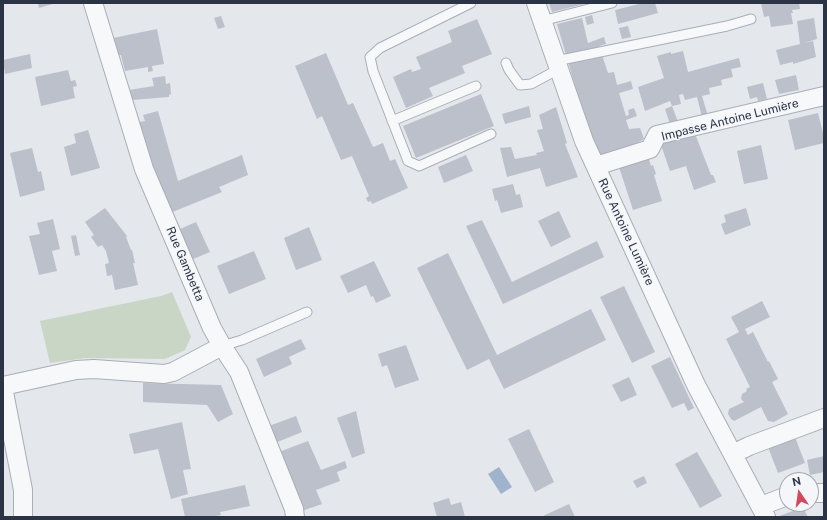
<!DOCTYPE html>
<meta charset="utf-8">
<style>
body{margin:0}
#map{position:relative;width:827px;height:520px;overflow:hidden;background:#e4e7ec;font-family:"Public Sans",sans-serif}
canvas{display:block}
.frame{position:absolute;inset:0;border:4px solid #2b3445;pointer-events:none}
.north{position:absolute;left:779px;top:472px;width:40px;height:40px;box-sizing:border-box;background:#f4f6f9;border:1px solid #a4a8b1;border-radius:50%;rotate:347deg;font-size:11px;font-weight:700;line-height:16px;text-align:center;color:#2b3445}
.north::after{content:'';display:block;margin:auto;width:14px;height:18px;background:#d1495b;clip-path:polygon(50% 0,100% 100%,50% 72%,0 100%)}
</style>
<div id="map">
<canvas width="827" height="520"></canvas>
<div class="frame"></div>
<div class="north">N</div>
</div>
<script>
const g = document.querySelector('canvas').getContext('2d');
g.lineJoin = 'round';
function fill(path, color) { g.fillStyle = color; g.fill(path, 'evenodd'); }
const shape = rows => new Path2D(rows.map(r => 'M' + r).join(''));
function trace(path, color, width, dash) { g.strokeStyle = color; g.lineWidth = width; g.lineCap = dash ? 'butt' : 'round'; g.setLineDash(dash || []); g.stroke(path); }
function label(font, color, halo, rows, align = 'center') {
  g.font = font + ' "Public Sans",sans-serif'; g.lineWidth = 3; g.setLineDash([]); g.textBaseline = 'middle'; g.strokeStyle = halo; g.fillStyle = color; for (const [text, x, y, turn = 0] of rows) {
    g.save(); g.translate(x, y); g.rotate((+turn || 0) * Math.PI / 180); g.textAlign = isNaN(turn) ? turn : align; if (halo) g.strokeText(text, 0, 0); g.fillText(text, 0, 0); g.restore();
  }
}
fill(shape([
 [172,292,191,337,185,350,165,359,85,358,50,363,40,321,161,296]
]), '#c9d6c5');
fill(shape([
 [499,467,512,487,501,494,488,474]
]), '#9fb4cc');
fill(shape([
 [38,3,56,3,39,8],
 [549,3,584,3,584,4,552,12],
 [643,3,655,3,658,13,618,24,615,10],
 [761,3,799,3,800,9,792,10,793,13,791,13,793,24,771,27,769,16,764,17],
 [592,15,594,23,587,25,585,17],
 [221,16,225,27,218,29,214,18],
 [582,18,588,43,604,37,606,44,599,46,608,73,614,72,617,85,631,81,633,89,619,93,626,116,629,115,628,110,634,108,637,116,626,120,629,129,640,128,644,139,632,146,600,156,587,127,557,24],
 [814,18,817,39,804,43,813,41,816,57,793,64,793,62,780,65,776,50,800,44,797,21],
 [477,19,492,54,462,66,465,73,429,88,433,96,406,108,393,77,411,69,412,72,421,69,416,57,452,42,448,31],
 [628,26,631,37,622,39,619,28],
 [157,29,164,64,152,66,153,71,148,72,148,67,125,71,121,55,118,55,113,38],
 [683,51,688,72,739,58,741,67,731,69,733,77,721,80,722,85,709,88,710,94,702,96,708,116,702,117,697,97,685,100,683,94,679,95,681,104,672,106,670,101,645,111,638,87,664,78,657,56,671,52,671,54],
 [326,53,348,105,353,103,373,147,383,143,390,161,395,159,408,188,372,204,371,201,368,202,366,198,369,196,352,156,341,160,322,116,317,119,295,66],
 [30,54,32,68,5,74,3,60],
 [68,70,71,81,75,80,77,86,73,87,75,98,41,106,35,77],
 [796,75,799,90,779,94,775,80],
 [165,76,166,84,170,83,171,94,169,95,169,97,132,100,129,90,154,86,152,78],
 [763,83,767,99,758,101,757,97,750,99,747,87],
 [481,94,494,126,416,158,403,126],
 [529,106,531,117,505,124,502,114],
 [672,106,678,122,670,124,665,109],
 [556,107,567,143,565,144,578,177,546,187,540,168,507,177,500,148,511,147,515,159,537,155,536,153,544,151,537,130,543,129,539,115],
 [158,111,178,181,242,155,248,175,219,187,222,192,170,213,159,188,139,122,145,121,143,115],
 [818,113,824,137,824,143,795,150,788,120],
 [88,130,100,168,71,176,64,147,76,143,74,134],
 [694,131,711,175,713,175,716,182,694,190,686,166,670,171,660,142],
 [761,145,768,179,744,184,737,151],
 [32,148,38,172,41,171,45,190,20,197,10,153],
 [466,155,473,171,444,183,438,167],
 [648,156,651,166,653,165,656,174,654,175,662,201,633,210,618,164],
 [513,184,516,195,520,194,523,207,501,213,497,200,495,201,492,189],
 [105,208,127,236,126,237,131,250,132,250,135,263,133,263,138,285,115,290,112,275,107,276,105,264,109,263,106,251,102,245,98,247,91,237,94,235,85,222],
 [746,208,751,225,725,235,721,224,726,222,724,215],
 [559,211,571,237,551,247,538,221],
 [53,219,60,249,52,251,57,271,39,275,29,236,40,234,37,223],
 [482,220,512,282,597,241,604,257,503,304,466,226],
 [196,222,210,252,191,260,178,230],
 [309,227,322,260,296,270,284,238],
 [76,235,80,255,75,256,71,236],
 [254,251,266,279,229,294,217,266],
 [448,253,497,355,591,309,606,340,504,389,489,359,467,370,417,268],
 [374,261,391,296,376,303,373,296,371,297,366,285,348,293,340,276],
 [624,286,655,352,632,363,600,297],
 [762,301,770,317,745,329,748,335,753,332,768,362,769,361,778,379,772,382,788,414,774,422,768,421,761,407,734,421,731,419,728,414,729,409,744,402,741,399,742,394,747,391,746,389,750,387,726,339,739,332,731,317],
 [301,339,306,349,289,357,292,364,264,377,256,359],
 [406,345,419,380,395,388,387,365,382,367,378,354],
 [670,357,694,408,688,411,684,403,672,408,651,366],
 [629,377,637,395,621,402,612,385],
 [143,383,221,385,233,414,218,422,207,405,143,402],
 [356,411,365,453,352,458,337,418],
 [296,416,302,432,275,443,269,426],
 [182,422,191,469,183,470,188,494,171,499,158,449,134,454,129,434],
 [529,429,554,482,535,492,508,439],
 [795,437,805,463,778,473,768,447],
 [308,441,321,470,345,461,347,468,337,472,340,481,316,490,322,504,302,511,279,452],
 [697,452,722,496,700,508,675,464],
 [824,456,824,472,810,475,807,460],
 [644,476,647,483,637,488,633,481],
 [245,485,250,506,220,512,221,515,211,517,185,517,181,499],
 [449,498,451,505,461,502,465,517,437,517,433,503],
 [569,504,575,517,541,517],
 [803,507,808,517,777,517]
]), '#bbc0ca');
const service = shape([
 [471,3,380,48,370,57,373,71,408,161,419,166,491,134],
 [542,21,612,3],
 [556,61,727,26,751,19],
 [506,63,509,70,520,85,531,84,559,69],
 [392,121,476,86],
 [222,346,242,340,307,312]
]);
const minor = shape([
 [93,3,144,169,212,328,222,346,239,372,294,509,295,517],
 [536,3,584,141,696,385,766,517],
 [596,166,650,149,657,135,824,96],
 [3,386,76,370,94,369,164,374,173,372,222,346],
 [3,387,23,490,23,517],
 [733,454,749,446,824,418],
 [811,493,824,493],
 [761,506,787,496]
]);
trace(service, '#a9aeb7', 11);
trace(minor, '#a9aeb7', 20);
trace(service, '#f7f8fa', 9);
trace(minor, '#f7f8fa', 18);
label('12px', '#2b3445', '#f4f6f9', [
 ["Impasse Antoine Lumière",730,120,-14],
 ["Rue Antoine Lumière",626,232,65],
 ["Rue Gambetta",185,264,67]
]);
</script>
